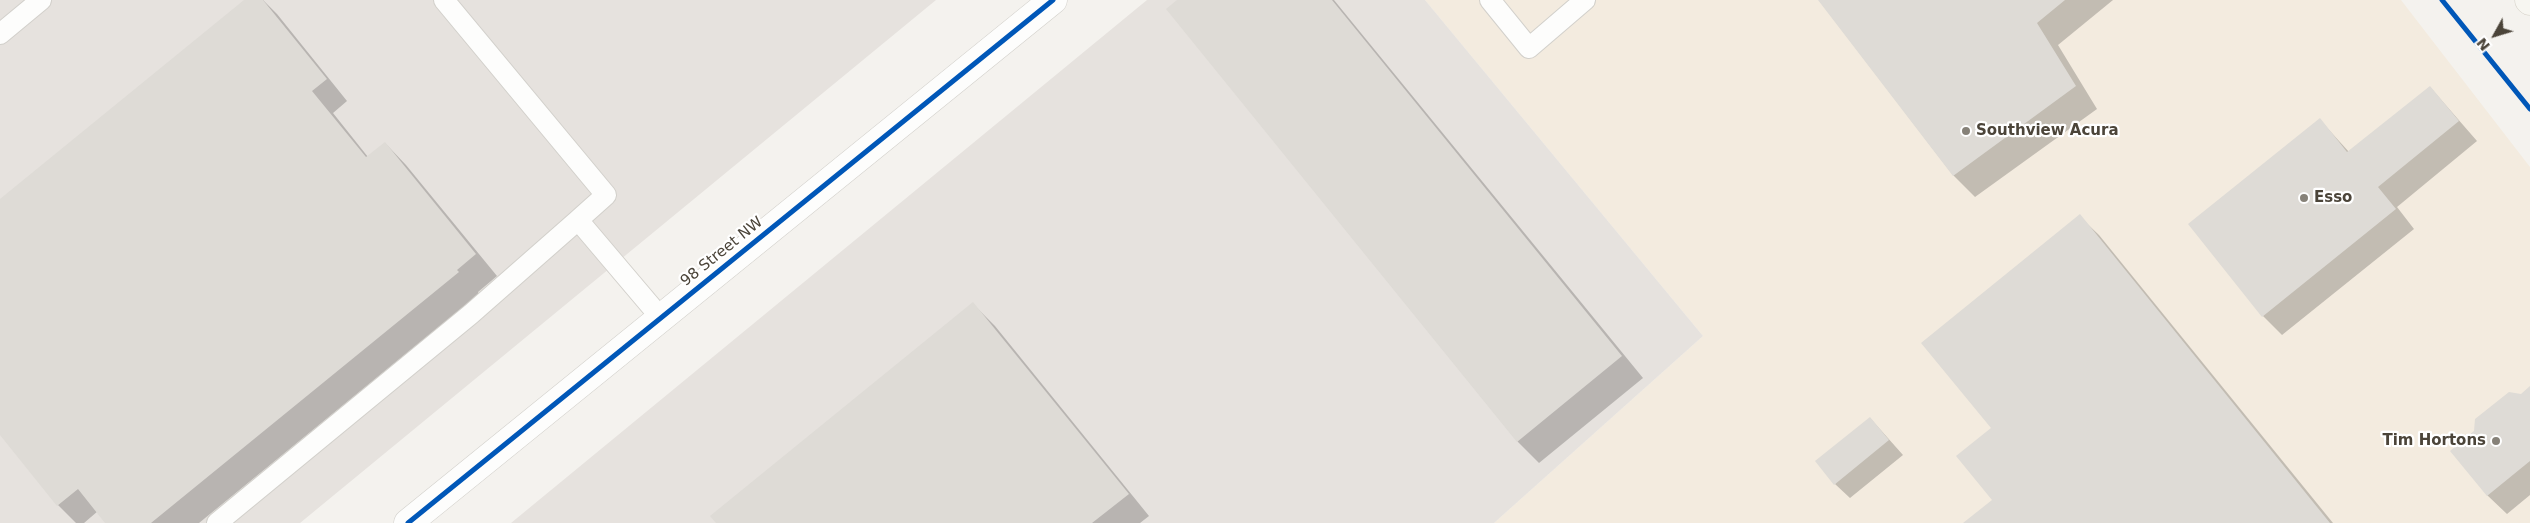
<!DOCTYPE html>
<style>
body{margin:0}
#map{position:relative;width:2530px;height:523px;overflow:hidden;background:#f4f2ee;font-family:"DejaVu Sans",sans-serif}
canvas{display:block}
.north{position:absolute;left:2470px;top:10px;width:50px;height:50px;-webkit-text-stroke:4px #fff;paint-order:stroke;rotate:231deg;font-size:14px;font-weight:700;line-height:20px;text-align:center;color:#4b4439}
.north::after{content:'';display:block;margin:auto;width:18px;height:22px;background:#4b4439;clip-path:polygon(50% 0,100% 100%,50% 72%,0 100%)}
</style>
<div id="map">
<canvas width="2530" height="523"></canvas>
<div class="north">N</div>
</div>
<script>
const g = document.querySelector('canvas').getContext('2d');
g.lineJoin = 'round';
function fill(path, color) { g.fillStyle = color; g.fill(path, 'evenodd'); }
const shape = rows => new Path2D(rows.map(r => 'M' + r).join(''));
function trace(path, color, width, dash) { g.strokeStyle = color; g.lineWidth = width; g.lineCap = dash ? 'butt' : 'round'; g.setLineDash(dash || []); g.stroke(path); }
function label(font, color, halo, rows, align = 'center') {
  g.font = font + ' "DejaVu Sans",sans-serif'; g.lineWidth = 4.5; g.setLineDash([]); g.textBaseline = 'middle'; g.strokeStyle = halo; g.fillStyle = color; for (const [text, x, y, turn = 0] of rows) {
    g.save(); g.translate(x, y); g.rotate((+turn || 0) * Math.PI / 180); g.textAlign = isNaN(turn) ? turn : align; if (halo) g.strokeText(text, 0, 0); g.fillText(text, 0, 0); g.restore();
  }
}
fill(shape([
 [1425,0,2401,0,2530,167,2530,523,1494,523,1703,336]
]), '#f3ebdf');
fill(shape([
 [0,0,936,0,300,523,0,523],
 [1147,0,1425,0,1703,336,1494,523,511,523]
]), '#e6e2de');
fill(shape([
 [246,0,263,0,277,14,347,101,333,113,368,157,385,143,406,165,497,276,478,292,479,294,199,523,107,523,98,511,84,523,76,523,58,505,0,433,0,201],
 [1179,0,1334,0,1643,378,1539,463,1518,442,1168,10],
 [1819,0,2113,0,2058,45,2097,109,1975,197,1953,175],
 [2430,87,2477,141,2397,207,2414,229,2282,335,2263,316,2320,120,2349,152],
 [2079,216,2099,235,2333,523,1965,523,1994,500],
 [973,304,995,326,1149,516,1140,523,718,523],
 [2530,388,2530,495,2507,514,2487,495,2521,395],
 [1870,418,1903,455,1850,498,1835,484]
]), '#0003');
fill(shape([
 [244,0,263,0,327,79,312,91,366,157,385,142,476,254,457,270,459,272,151,523,105,523,78,489,57,506,0,435,0,199],
 [1177,0,1332,0,1622,356,1517,442,1166,9],
 [1818,0,2065,0,2037,23,2076,86,1953,176],
 [2430,86,2459,121,2378,187,2396,209,2262,317,2188,224,2320,118,2347,152],
 [2080,214,2330,523,1963,523,1992,500,1956,456,1991,428,1921,343],
 [973,302,1129,494,1092,523,716,523,710,516],
 [2530,386,2530,461,2487,496,2450,451,2474,431,2475,419,2509,392,2521,394],
 [1870,417,1889,440,1834,485,1815,461]
]), '#dedbd6');
const lane = shape([
 [444,0,606,195,578,220,661,318],
 [1490,0,1529,48,1585,0],
 [0,34,41,0],
 [217,523,471,314,578,220]
]);
const street = shape([
 [408,523,1053,0]
]);
const secondary = shape([
 [2529,0,2530,1]
]);
trace(lane, '#d2d0cb', 22);
trace(street, '#d2d0cb', 29);
trace(secondary, '#d3cfc5', 29);
trace(lane, '#fdfdfc', 20);
trace(street, '#fdfdfc', 28);
trace(secondary, '#f7f6f1', 28);
trace(shape([
 [2442,0,2530,109],
 [408,523,1053,0]
]), '#0057b8', 5);
for (const [x, y, r, color] of [
 [1966,131,5,"#868178"],
 [2304,198,5,"#868178"],
 [2496,441,5,"#868178"]
]) { const dot = new Path2D(); dot.arc(x, y, r, 0, 2 * Math.PI); g.fillStyle = color; g.fill(dot); trace(dot, '#fff', 2); }
label('bold 15px', '#4b4439', '#fff', [
 ["Southview Acura",1976,131],
 ["Esso",2314,198],
 ["Tim Hortons",2486,441,"right"]
], 'left');
label('15px', '#4b4439', '#fff', [
 ["98 Street NW",722,252,-39]
]);
</script>
